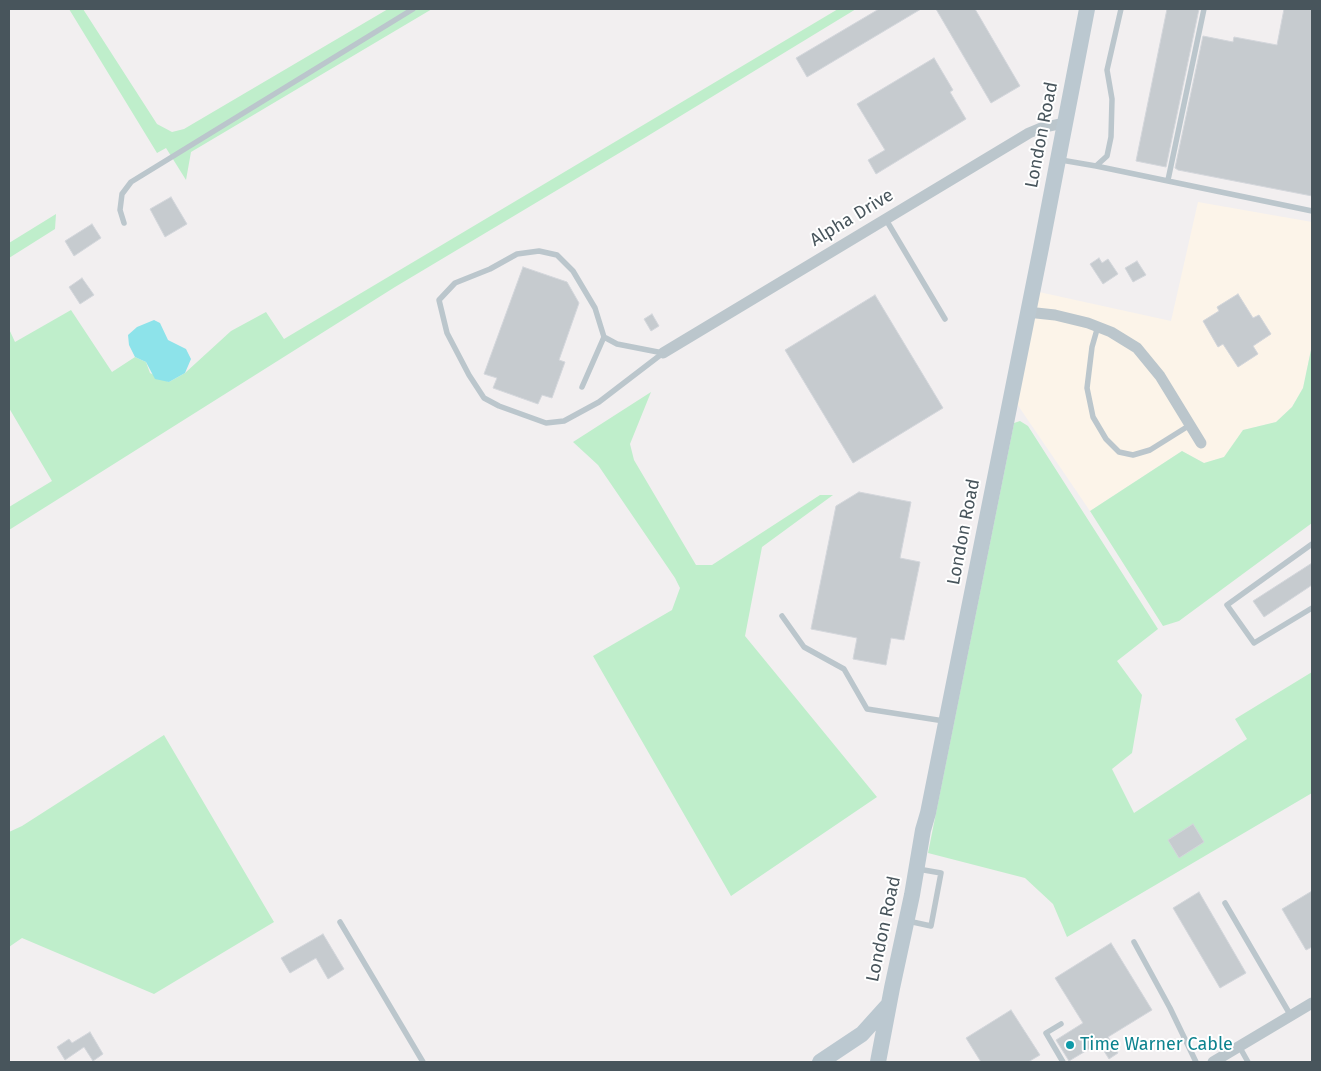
<!DOCTYPE html>
<style>
body{margin:0}
#map{position:relative;width:1321px;height:1071px;overflow:hidden;background:#f2eff0;font-family:"Fira Sans",sans-serif}
canvas{display:block}
.frame{position:absolute;inset:0;border:10px solid #48555c;pointer-events:none}
</style>
<div id="map">
<canvas width="1321" height="1071"></canvas>
<div class="frame"></div>
</div>
<script>
const g = document.querySelector('canvas').getContext('2d');
g.lineJoin = 'round';
function fill(path, color) { g.fillStyle = color; g.fill(path, 'evenodd'); }
const shape = rows => new Path2D(rows.map(r => 'M' + r).join(''));
function trace(path, color, width, dash) { g.strokeStyle = color; g.lineWidth = width; g.lineCap = dash ? 'butt' : 'round'; g.setLineDash(dash || []); g.stroke(path); }
function label(font, color, halo, rows, align = 'center') {
  g.font = font + ' "Fira Sans",sans-serif'; g.lineWidth = 4; g.setLineDash([]); g.textBaseline = 'middle'; g.strokeStyle = halo; g.fillStyle = color; for (const [text, x, y, turn = 0] of rows) {
    g.save(); g.translate(x, y); g.rotate((+turn || 0) * Math.PI / 180); g.textAlign = isNaN(turn) ? turn : align; if (halo) g.strokeText(text, 0, 0); g.fillText(text, 0, 0); g.restore();
  }
}
fill(shape([
 [1198,202,1312,222,1312,345,1303,388,1292,407,1276,422,1243,430,1225,457,1204,463,1182,451,1090,511,1017,404,1039,292,1171,321]
]), '#fcf4e9');
fill(shape([
 [69,9,83,9,157,124,172,132,184,129,388,9,432,9,191,152,186,180,166,148,157,153],
 [838,9,856,9,646,137,395,287,9,530,9,507,52,481,9,408,9,329,15,342,71,310,112,372,135,357,146,362,150,373,169,382,185,373,231,331,266,312,284,339],
 [56,214,55,229,9,258,9,243],
 [1312,345,1312,523,1179,621,1163,626,1090,511,1182,451,1204,463,1224,457,1243,430,1276,422,1292,407,1303,388],
 [651,392,630,444,634,460,696,565,712,565,820,495,833,495,762,547,745,636,877,797,731,896,593,656,672,610,680,588,675,578,598,465,573,442],
 [1020,421,1028,426,1158,629,1117,661,1142,695,1132,753,1112,769,1134,813,1247,739,1235,719,1312,672,1312,793,1067,937,1053,904,1025,878,928,853,1014,423],
 [164,735,274,922,154,994,22,938,9,947,9,832,22,826]
]), '#bfeecb');
fill(shape([
 [154,320,160,323,168,340,186,349,191,359,185,373,169,382,155,379,146,362,135,357,129,345,128,335,137,327]
]), '#8de3ea');
const building = shape([
 [879,9,921,9,807,77,796,58,879,9],
 [936,9,975,9,1020,86,991,103,936,9],
 [1167,9,1199,9,1166,167,1136,161,1167,9],
 [1284,9,1312,9,1312,196,1178,170,1175,168,1203,36,1233,42,1234,37,1277,45,1284,9],
 [934,58,953,90,950,92,966,119,876,174,868,160,885,150,857,104,934,58],
 [171,197,187,224,165,237,150,209,171,197],
 [92,224,101,238,74,256,65,241,92,224],
 [1099,258,1102,263,1108,259,1118,274,1103,284,1090,264,1099,258],
 [1137,261,1146,275,1133,282,1125,268,1137,261],
 [523,267,567,282,579,303,559,360,565,362,552,398,542,395,538,404,493,388,497,378,484,374,523,267],
 [82,278,94,295,80,304,69,287,82,278],
 [1238,294,1253,318,1259,315,1271,334,1253,346,1258,354,1238,367,1223,344,1218,347,1203,321,1219,311,1217,307,1238,294],
 [875,295,943,408,853,463,785,350,875,295],
 [652,314,659,326,651,331,644,319,652,314],
 [859,492,911,502,900,558,920,562,904,640,891,638,886,665,853,659,857,638,811,629,836,506,859,492],
 [1312,563,1312,585,1264,617,1253,601,1312,563],
 [1193,824,1204,842,1179,858,1168,840,1193,824],
 [1312,891,1312,947,1306,950,1282,909,1312,891],
 [1199,892,1246,973,1220,988,1173,908,1199,892],
 [323,934,344,969,328,979,316,958,290,973,281,958,323,934],
 [1111,943,1152,1010,1108,1037,1118,1053,1109,1059,1099,1043,1069,1061,1056,1040,1083,1023,1055,978,1111,943],
 [1011,1010,1040,1055,1028,1062,981,1062,966,1038,1011,1010],
 [90,1032,103,1054,93,1061,84,1047,65,1060,57,1047,69,1039,72,1043,90,1032]
]);
fill(building, '#c6cbcf');
trace(building, '#d3d6db', 1);
trace(shape([
 [1061,160,1096,166,1107,156,1111,137,1112,99,1107,70,1121,9],
 [1096,166,1312,211],
 [1168,180,1204,9],
 [885,218,945,319],
 [124,223,120,210,122,194,131,182,413,9],
 [539,251,557,255,573,271,595,308,604,337,617,344,663,353,599,402,564,421,546,423,499,406,484,398,469,375,447,333,439,300,455,283,490,269,517,254,539,251],
 [1098,326,1092,347,1087,388,1093,417,1106,439,1119,452,1133,455,1150,450,1190,425],
 [582,387,604,337],
 [1312,544,1227,605,1254,643,1312,608],
 [782,616,804,647,844,669,867,709,944,721],
 [1225,903,1291,1016],
 [908,921,931,926,941,873,918,869],
 [340,922,423,1062],
 [1134,942,1170,1008,1196,1062],
 [1061,1024,1046,1033,1063,1062],
 [1239,1046,1248,1062]
]), '#bbc6cc', 5.5);
trace(shape([
 [1027,312,1055,315,1088,323,1111,332,1137,348,1160,376,1201,443],
 [663,353,1029,133,1041,128,1064,123],
 [1213,1062,1312,1003]
]), '#bbc6cc', 11);
trace(shape([
 [820,1062,862,1034,889,1004],
 [878,1062,892,988,912,895,923,830,928,813,1041,248,1087,9]
]), '#bbc8d0', 16);
for (const [x, y, r, color] of [
 [1070,1045,5,"#0f9aa8"]
]) { const dot = new Path2D(); dot.arc(x, y, r, 0, 2 * Math.PI); g.fillStyle = color; g.fill(dot); trace(dot, '#fff', 2); }
label('18px', '#48555c', '#fff', [
 ["London Road",1042,135,-79],
 ["Alpha Drive",852,218,-31],
 ["London Road",964,532,-79],
 ["London Road",884,929,-78]
]);
label('18px', '#0d838f', '#fff', [
 ["Time Warner Cable",1080,1045]
], 'left');
</script>
